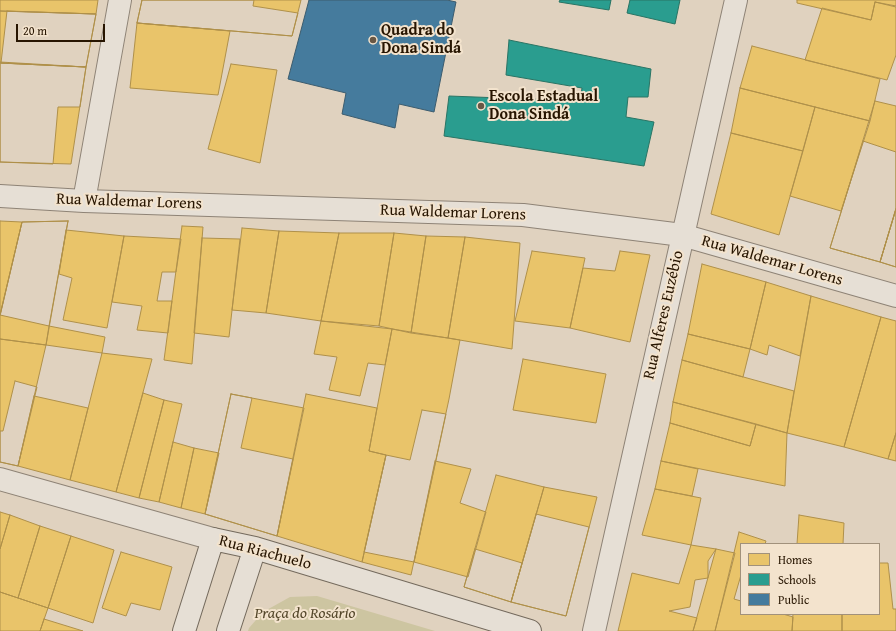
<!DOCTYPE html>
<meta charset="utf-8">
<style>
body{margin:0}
#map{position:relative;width:896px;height:631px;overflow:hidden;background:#e0d2bf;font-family:"Gentium Book Plus",serif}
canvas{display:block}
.legend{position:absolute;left:740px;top:543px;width:140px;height:72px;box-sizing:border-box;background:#f3e3cd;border:1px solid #a1917b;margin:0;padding:5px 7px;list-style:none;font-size:12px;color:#271501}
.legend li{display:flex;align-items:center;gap:8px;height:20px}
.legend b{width:20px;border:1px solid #a1917b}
.scale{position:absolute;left:16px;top:24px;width:89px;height:18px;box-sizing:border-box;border:2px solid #271501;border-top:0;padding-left:5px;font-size:12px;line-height:14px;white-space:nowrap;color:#271501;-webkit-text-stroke:3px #f3e3cd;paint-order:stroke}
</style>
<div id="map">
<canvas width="896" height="631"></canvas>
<ul class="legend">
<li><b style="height:11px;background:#e9c46a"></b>Homes</li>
<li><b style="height:11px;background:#2a9d8f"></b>Schools</li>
<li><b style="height:11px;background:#457b9d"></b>Public</li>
</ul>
<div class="scale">20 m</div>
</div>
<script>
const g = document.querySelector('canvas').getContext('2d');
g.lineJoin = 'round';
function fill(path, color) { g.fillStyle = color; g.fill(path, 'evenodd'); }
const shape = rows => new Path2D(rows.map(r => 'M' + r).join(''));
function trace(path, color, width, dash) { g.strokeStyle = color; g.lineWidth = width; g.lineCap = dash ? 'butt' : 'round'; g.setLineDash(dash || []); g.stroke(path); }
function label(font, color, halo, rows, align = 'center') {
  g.font = font + ' "Gentium Book Plus",serif'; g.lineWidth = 4; g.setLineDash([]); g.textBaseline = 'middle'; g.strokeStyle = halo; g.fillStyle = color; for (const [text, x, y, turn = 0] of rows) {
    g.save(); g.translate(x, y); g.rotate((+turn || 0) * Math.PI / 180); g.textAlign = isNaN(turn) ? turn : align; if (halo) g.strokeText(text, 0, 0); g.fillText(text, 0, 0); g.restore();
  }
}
fill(shape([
 [317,596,435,631,248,631,249,628,263,612,290,597]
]), '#cdc5a1');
const homes = shape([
 [0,0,98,0,96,14,0,11,0,0],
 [142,0,301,0,292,36,137,23,142,0],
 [142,0,254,0,253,6,298,13,292,36,137,23,142,0],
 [797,0,896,0,896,6,875,2,871,20,797,3,797,0],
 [875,2,896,7,896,55,887,80,805,60,822,8,871,20,875,2],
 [0,11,96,14,86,67,0,62,0,11],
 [7,11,96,14,86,67,1,63,7,11],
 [137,23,230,31,218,95,130,88,137,23],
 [752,46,880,79,870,121,740,88,752,46],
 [0,63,86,67,71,164,0,162,0,63],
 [0,63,86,67,80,107,58,107,53,164,0,162,0,63],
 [231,64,277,70,260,163,208,149,231,64],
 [740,88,815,107,803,151,731,133,740,88],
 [875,101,896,106,896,208,880,262,830,248,875,101],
 [815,107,870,121,841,211,790,196,815,107],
 [731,133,803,151,779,235,711,214,731,133],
 [863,141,896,152,896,209,880,262,830,248,863,141],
 [896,209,896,267,880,262,896,209],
 [896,209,896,267,880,262,896,209],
 [0,221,22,222,0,315,0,221],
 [68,221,46,345,0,339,0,316,22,222,68,221],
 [68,221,49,326,0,315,22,222,68,221],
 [182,226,203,227,192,364,164,360,182,226],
 [242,228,279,231,266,313,232,310,242,228],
 [66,230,124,236,107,328,63,320,72,278,59,274,66,230],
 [279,231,339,233,321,321,266,313,279,231],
 [339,233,394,233,379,326,321,321,339,233],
 [394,233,426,236,411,333,379,326,394,233],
 [124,236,181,239,176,272,162,272,157,301,172,301,168,333,137,330,142,306,112,302,124,236],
 [426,236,465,237,448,338,411,333,426,236],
 [465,237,520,243,512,349,448,338,465,237],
 [202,238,240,239,229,337,194,333,202,238],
 [532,251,585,258,570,328,515,321,532,251],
 [620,251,650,255,630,342,570,328,583,268,615,271,620,251],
 [702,264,766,282,750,349,688,334,702,264],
 [766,282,811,296,800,356,769,345,767,355,750,349,766,282],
 [811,296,881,317,844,447,787,433,811,296],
 [881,317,896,321,896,433,888,459,844,447,881,317],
 [321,321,392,329,385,365,368,363,360,396,329,390,337,357,314,354,321,321],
 [49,326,105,337,102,353,46,345,49,326],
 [392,329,460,340,449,399,411,575,362,562,386,455,369,451,392,329],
 [688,334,750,349,743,377,682,360,688,334],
 [0,339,46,345,18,466,0,462,0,339],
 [102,353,152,359,116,492,70,480,102,353],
 [523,359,606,374,596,423,513,410,523,359],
 [682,360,794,391,787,433,673,402,682,360],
 [15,381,37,387,18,466,0,462,0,431,3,431,15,381],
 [143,393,164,400,139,498,116,492,143,393],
 [231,394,304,408,277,536,205,514,231,394],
 [231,394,252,398,241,448,293,459,277,536,205,514,231,394],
 [306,394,377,408,369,451,386,455,362,562,277,536,306,394],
 [34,396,88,408,70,480,18,466,34,396],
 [164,400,182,404,159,502,139,498,164,400],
 [673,402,756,424,750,446,670,423,673,402],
 [422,410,446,414,414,562,364,552,386,455,410,460,422,410],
 [670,423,750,446,756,424,787,433,785,486,661,461,670,423],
 [896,433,896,461,888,459,896,433],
 [173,442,194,448,181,508,159,502,173,442],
 [194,448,219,453,205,514,181,508,194,448],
 [435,461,471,469,460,503,486,512,468,577,414,562,435,461],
 [661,461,698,469,692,496,655,489,661,461],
 [496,475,544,487,511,602,464,587,496,475],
 [544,487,597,497,566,616,511,602,544,487],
 [655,489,701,498,691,545,642,535,655,489],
 [0,512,10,515,0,549,0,512],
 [536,514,589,527,566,616,511,602,536,514],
 [10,515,40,526,18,598,0,592,0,549,10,515],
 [799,515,844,523,843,544,797,544,799,515],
 [40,526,71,536,48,608,18,598,40,526],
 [739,532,766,541,765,544,741,544,741,575,734,599,741,601,741,614,783,614,793,617,792,631,715,631,739,532],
 [71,536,114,550,93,623,48,608,71,536],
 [691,545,716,549,708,561,708,578,695,580,690,607,669,611,697,618,693,631,618,631,632,573,679,584,691,545],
 [475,549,522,563,511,602,464,587,475,549],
 [716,549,735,553,715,631,693,631,716,549],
 [121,552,172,567,160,610,131,603,126,616,102,608,121,552],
 [879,563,888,563,893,609,896,609,896,631,842,631,842,614,879,614,879,563],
 [0,592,48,608,40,631,0,631,0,592],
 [793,614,842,614,842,631,792,631,793,614],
 [44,619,83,631,40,631,44,619]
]);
fill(homes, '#e9c46a');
trace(homes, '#af904a', 1);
const schools = shape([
 [560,0,611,0,609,10,559,2,560,0],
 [630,0,680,0,675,24,627,13,630,0],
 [509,40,651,69,648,97,628,97,626,117,654,122,644,166,444,136,449,96,580,101,582,88,506,75,509,40]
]);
fill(schools, '#2a9d8f');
trace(schools, '#297464', 1);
const public = shape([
 [309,0,447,0,456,2,434,112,399,104,395,128,342,114,346,93,288,79,309,0]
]);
fill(public, '#457b9d');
trace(public, '#3c5c6e', 1);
const minor = shape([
 [0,196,84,201,523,215,682,235,896,296],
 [84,201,120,0],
 [594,631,736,0]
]);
const tertiary = shape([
 [0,479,213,539]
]);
const secondary = shape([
 [184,631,213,539,255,548,530,631],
 [228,631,255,548]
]);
trace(minor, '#8e8376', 24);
trace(tertiary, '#8e8376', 24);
trace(secondary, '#746a5d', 24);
trace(minor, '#e6dfd5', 22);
trace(tertiary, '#e6dfd5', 22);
trace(secondary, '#e6dfd5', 22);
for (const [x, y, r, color] of [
 [373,40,4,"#685744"],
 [481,106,4,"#685744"]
]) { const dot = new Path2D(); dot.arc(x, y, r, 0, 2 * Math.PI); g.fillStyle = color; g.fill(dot); trace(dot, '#f3e3cd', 1.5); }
label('bold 16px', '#271501', '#f3e3cd', [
 ["Quadra do",381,31],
 ["Dona Sindá",381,49],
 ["Escola Estadual",489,97],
 ["Dona Sindá",489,115]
], 'left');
label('16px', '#271501', '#f3e3cd', [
 ["Rua Waldemar Lorens",129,202,2],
 ["Rua Waldemar Lorens",453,213,2],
 ["Rua Waldemar Lorens",772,261,16],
 ["Rua Alferes Euzébio",664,315,-77],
 ["Rua Riachuelo",265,553,15]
]);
label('italic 16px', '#54472a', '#f3e3cd', [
 ["Praça do Rosário",305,614]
]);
</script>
